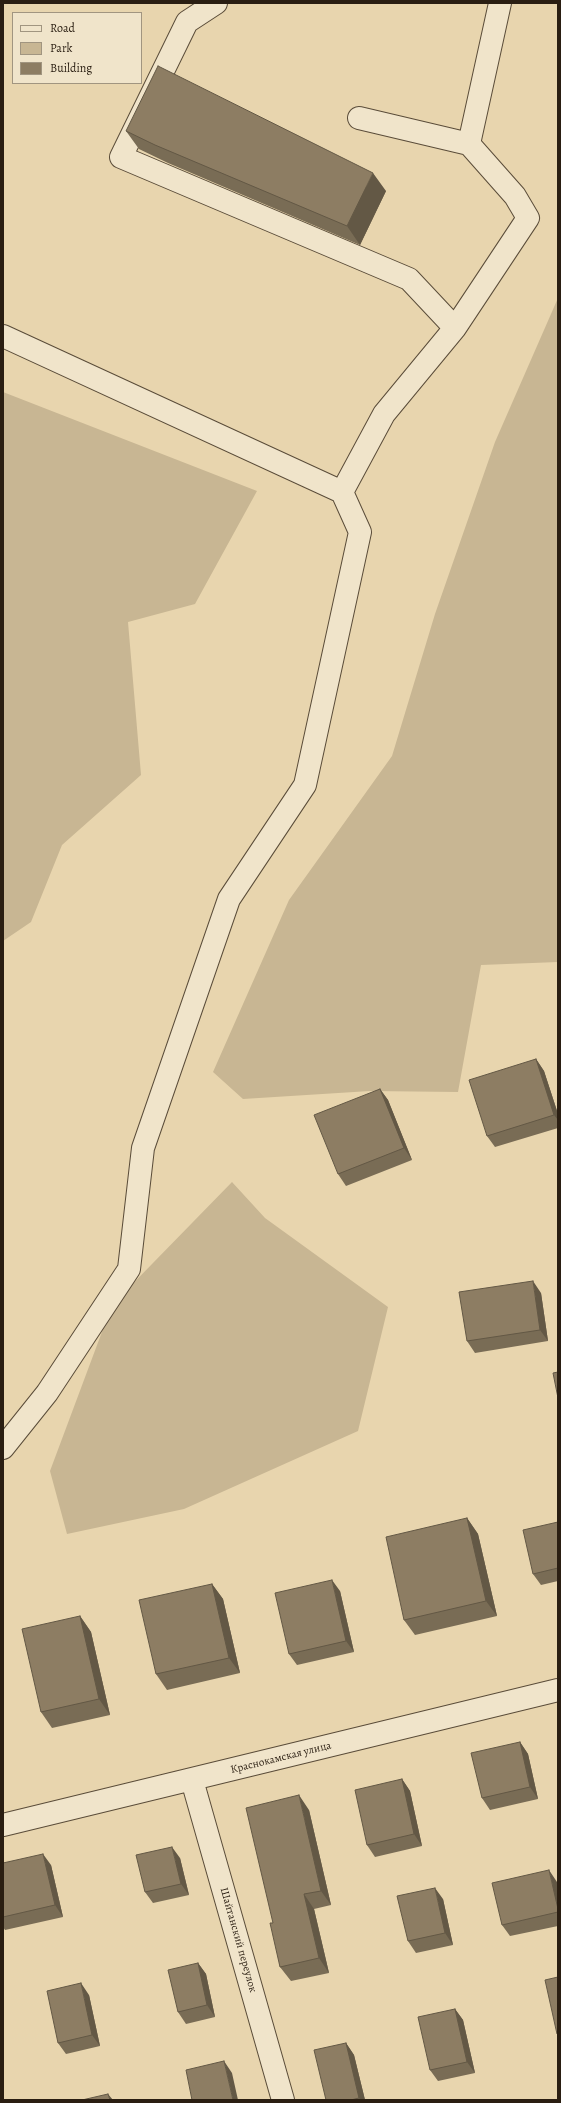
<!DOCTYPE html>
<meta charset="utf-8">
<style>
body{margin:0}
#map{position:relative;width:561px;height:2103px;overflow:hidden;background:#e8d5ae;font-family:Alegreya,serif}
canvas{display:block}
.frame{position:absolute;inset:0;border:4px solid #2a1e12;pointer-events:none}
.legend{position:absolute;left:12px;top:12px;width:130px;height:72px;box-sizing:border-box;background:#f0e4ca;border:1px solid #a19580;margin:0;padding:5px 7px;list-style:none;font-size:12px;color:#2a1e12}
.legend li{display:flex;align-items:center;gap:8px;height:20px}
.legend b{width:20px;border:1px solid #a19580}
</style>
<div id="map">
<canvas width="561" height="2103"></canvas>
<div class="frame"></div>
<ul class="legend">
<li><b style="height:5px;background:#f0e4ca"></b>Road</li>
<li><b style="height:11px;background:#c8b693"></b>Park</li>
<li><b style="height:11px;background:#8d7d63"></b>Building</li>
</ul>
</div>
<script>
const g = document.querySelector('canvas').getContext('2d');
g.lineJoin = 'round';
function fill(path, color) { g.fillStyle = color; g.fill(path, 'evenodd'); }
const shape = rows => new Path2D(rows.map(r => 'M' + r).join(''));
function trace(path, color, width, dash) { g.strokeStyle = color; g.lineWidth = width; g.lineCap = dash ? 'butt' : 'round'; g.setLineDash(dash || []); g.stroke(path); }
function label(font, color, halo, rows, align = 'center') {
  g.font = font + ' Alegreya,serif'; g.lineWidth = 4; g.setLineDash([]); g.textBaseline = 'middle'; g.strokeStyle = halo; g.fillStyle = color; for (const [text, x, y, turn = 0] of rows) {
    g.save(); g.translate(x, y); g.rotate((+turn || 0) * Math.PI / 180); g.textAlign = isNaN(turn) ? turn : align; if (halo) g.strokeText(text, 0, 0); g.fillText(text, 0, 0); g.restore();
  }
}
fill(shape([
 [558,298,558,962,481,965,458,1092,370,1091,243,1099,213,1072,289,900,392,756,435,614,495,442],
 [3,392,257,491,195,604,128,622,141,775,62,845,31,922,3,941],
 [232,1182,265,1218,388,1307,358,1431,184,1509,67,1534,50,1471,112,1305]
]), '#c8b693');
const minor = shape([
 [216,3,187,22,121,157,409,279,455,328],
 [469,144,500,3],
 [3,336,342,492],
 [3,1448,47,1393,129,1269,143,1148,229,899,305,785,360,532,342,492,384,414,455,328,528,218,515,196,469,144,359,118],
 [192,1780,283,2100],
 [3,1825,558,1690]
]);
trace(minor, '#5a4c39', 24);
trace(minor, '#f0e4ca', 22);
fill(shape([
 [126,131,386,191,360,245,168,163,139,149],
 [536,1059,544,1071,558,1114,558,1128,495,1147,487,1136],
 [380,1089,388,1100,412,1160,346,1186,338,1174],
 [541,1293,548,1341,475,1353,467,1341],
 [467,1518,478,1534,497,1616,415,1635,404,1620],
 [558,1522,558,1581,541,1585,533,1574],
 [212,1584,223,1599,240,1673,167,1690,156,1674],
 [340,1591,354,1652,297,1665,289,1654],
 [80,1616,91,1632,110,1715,52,1728,41,1712],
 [520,1742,528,1754,538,1799,490,1810,482,1798],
 [402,1779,410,1791,422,1846,375,1857,367,1845],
 [309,1810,331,1905,314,1909,329,1973,291,1981,280,1967,273,1923],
 [180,1858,189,1895,153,1903,145,1892],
 [3,1863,51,1865,63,1917,5,1930,3,1927],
 [557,1882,558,1885,558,1926,510,1936,502,1925],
 [443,1899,453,1945,416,1953,408,1941],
 [198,1963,206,1974,215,2017,186,2024,178,2012],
 [89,1995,100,2046,66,2054,58,2043],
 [455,2009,463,2020,475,2073,438,2081,430,2070],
 [346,2043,354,2055,365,2100,326,2100]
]), '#796c55');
fill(shape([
 [373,173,386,191,360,245,347,226],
 [536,1059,544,1071,558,1114,558,1120,554,1115],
 [380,1089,388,1100,412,1160,404,1148],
 [533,1281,541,1293,548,1341,540,1330],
 [467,1518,478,1534,497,1616,486,1601],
 [332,1580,340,1591,354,1652,346,1641],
 [212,1584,223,1599,240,1673,229,1658],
 [80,1616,91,1632,110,1715,99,1699],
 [520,1742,528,1754,538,1799,530,1787],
 [402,1779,410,1791,422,1846,414,1834],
 [299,1795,309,1810,331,1905,321,1891],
 [172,1847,180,1858,189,1895,181,1884],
 [43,1854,51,1865,63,1917,55,1905],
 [549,1870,557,1882,558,1885,558,1909],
 [435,1888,443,1899,453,1945,445,1933],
 [304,1894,314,1909,329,1973,319,1958],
 [198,1963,206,1974,215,2017,207,2005],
 [81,1983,89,1995,100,2046,92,2035],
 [455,2009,463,2020,475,2073,467,2062],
 [346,2043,354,2055,365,2100,360,2100,359,2098],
 [224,2061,232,2073,238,2100,233,2100],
 [108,2094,113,2100,110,2100]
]), '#635845');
const building = shape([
 [158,66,373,173,347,226,155,145,126,131,158,66],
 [536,1059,554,1115,487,1136,469,1080,536,1059],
 [380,1089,404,1148,338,1174,314,1115,380,1089],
 [533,1281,540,1330,467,1341,459,1292,533,1281],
 [558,1372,558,1398,553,1373,558,1372],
 [467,1518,486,1601,404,1620,386,1537,467,1518],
 [558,1522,558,1568,533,1574,523,1530,558,1522],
 [332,1580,346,1641,289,1654,275,1593,332,1580],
 [212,1584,229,1658,156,1674,139,1600,212,1584],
 [80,1616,99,1699,41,1712,22,1629,80,1616],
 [520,1742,530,1787,482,1798,471,1753,520,1742],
 [402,1779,414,1834,367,1845,355,1790,402,1779],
 [299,1795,321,1891,304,1894,319,1958,280,1967,270,1923,273,1923,246,1808,299,1795],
 [172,1847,181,1884,145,1892,136,1855,172,1847],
 [43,1854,55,1905,3,1917,3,1863,43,1854],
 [549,1870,558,1909,558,1912,502,1925,492,1883,549,1870],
 [435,1888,445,1933,408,1941,397,1896,435,1888],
 [198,1963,207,2005,178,2012,168,1970,198,1963],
 [558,1977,558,2033,557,2034,545,1980,558,1977],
 [81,1983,92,2035,58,2043,47,1991,81,1983],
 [455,2009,467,2062,430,2070,418,2017,455,2009],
 [346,2043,359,2098,351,2100,326,2100,314,2050,346,2043],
 [224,2061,233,2100,192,2100,186,2070,224,2061],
 [108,2094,110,2100,82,2100,108,2094]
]);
fill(building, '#8d7d63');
trace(building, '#635845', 1);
label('11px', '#2a1e12', '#f0e4ca', [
 ["Краснокамская улица",281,1758,-14],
 ["Шайтанский переулок",238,1940,74]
]);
</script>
